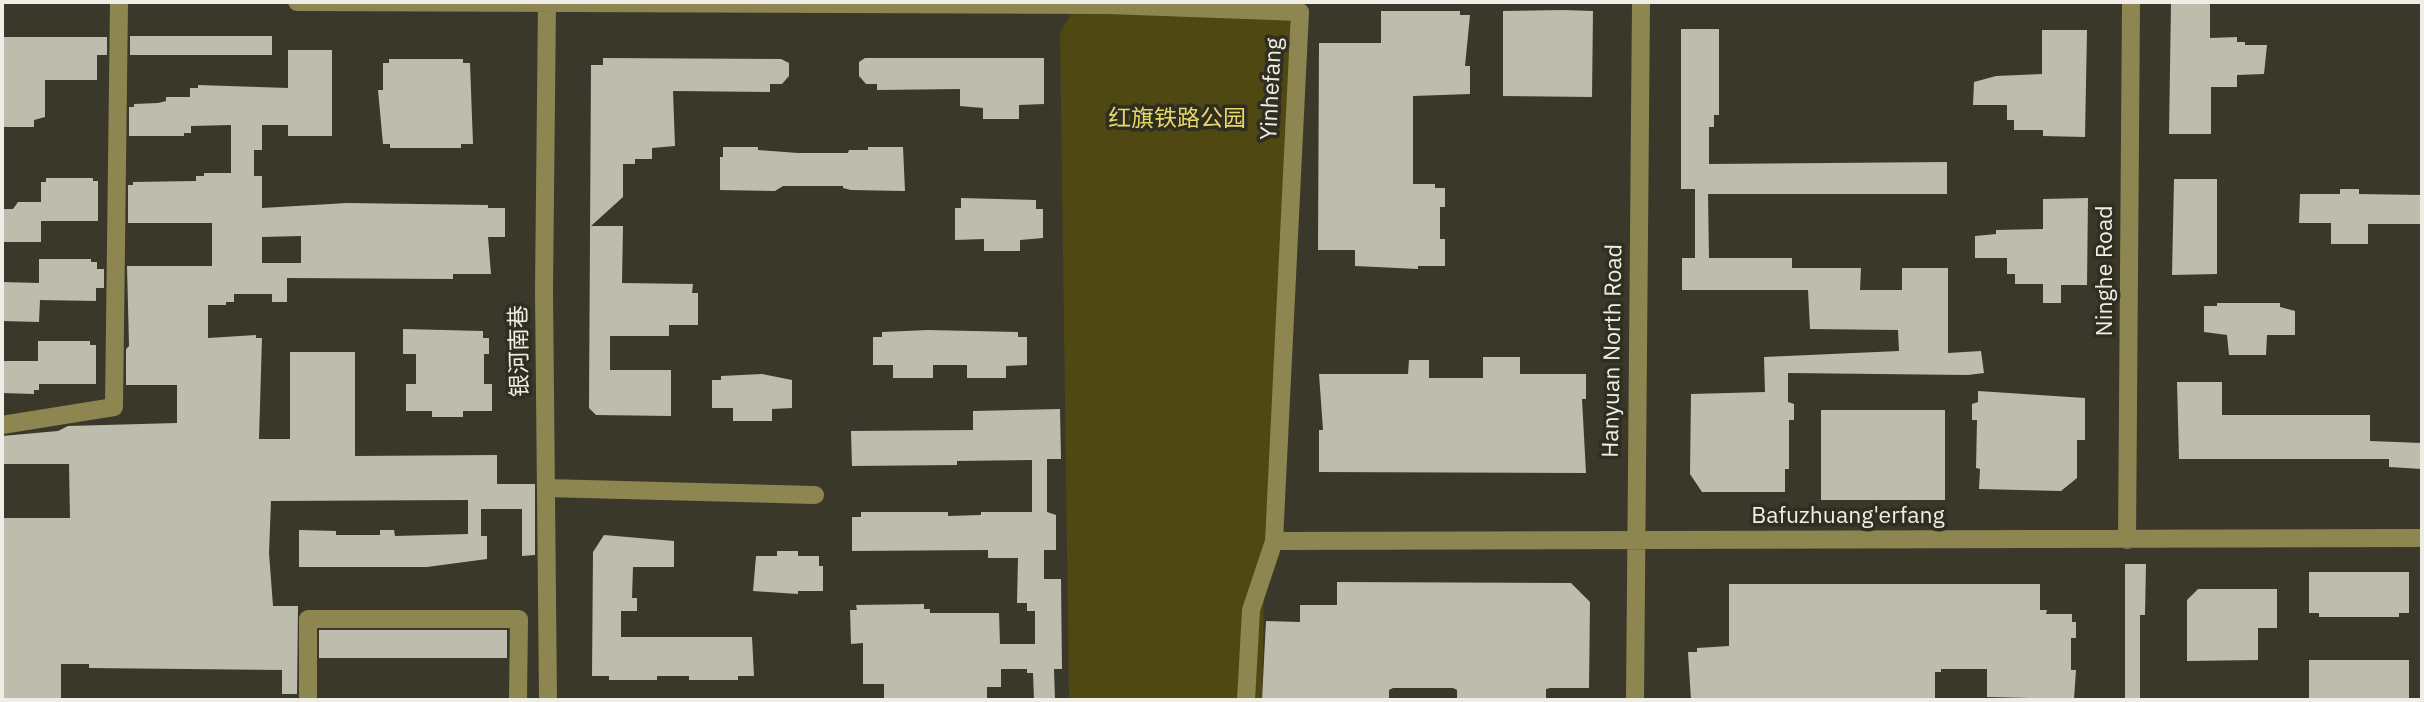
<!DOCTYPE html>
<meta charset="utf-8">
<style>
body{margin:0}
#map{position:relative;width:2424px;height:702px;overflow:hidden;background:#3a382b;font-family:"IBM Plex Sans",sans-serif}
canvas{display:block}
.frame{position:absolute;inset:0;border:4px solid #efeee6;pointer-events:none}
</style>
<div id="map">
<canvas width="2424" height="702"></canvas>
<div class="frame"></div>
</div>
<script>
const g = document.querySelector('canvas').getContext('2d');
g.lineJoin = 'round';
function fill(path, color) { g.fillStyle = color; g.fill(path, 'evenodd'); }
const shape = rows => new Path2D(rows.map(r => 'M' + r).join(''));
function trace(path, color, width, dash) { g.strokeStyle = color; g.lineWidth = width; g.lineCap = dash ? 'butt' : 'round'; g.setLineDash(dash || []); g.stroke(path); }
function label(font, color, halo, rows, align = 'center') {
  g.font = font + ' "IBM Plex Sans","Noto Sans SC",sans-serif'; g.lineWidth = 7; g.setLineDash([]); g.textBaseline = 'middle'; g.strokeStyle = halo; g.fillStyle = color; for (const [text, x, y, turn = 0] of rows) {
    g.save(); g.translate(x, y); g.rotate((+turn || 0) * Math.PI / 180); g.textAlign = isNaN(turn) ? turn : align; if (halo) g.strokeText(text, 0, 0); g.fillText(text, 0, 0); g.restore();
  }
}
fill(shape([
 [1079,2,1298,2,1265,538,1262,700,1069,700,1060,32]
]), '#4f4813');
fill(shape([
 [2171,2,2210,2,2210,38,2237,37,2237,42,2245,42,2245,45,2267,45,2264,74,2237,75,2237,87,2211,87,2211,134,2169,134],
 [1563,10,1593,11,1592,97,1503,96,1503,11],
 [1381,11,1460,11,1460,15,1470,15,1465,66,1470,66,1470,94,1413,96,1413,184,1435,184,1435,188,1445,188,1445,207,1440,207,1440,239,1445,239,1445,266,1418,266,1418,269,1355,266,1355,250,1318,250,1319,43,1381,43],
 [1681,29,1719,29,1719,115,1714,115,1714,127,1709,127,1709,164,1947,162,1947,194,1708,194,1709,258,1792,258,1792,268,1861,268,1860,290,1902,290,1902,268,1948,268,1948,353,1981,351,1984,373,1968,375,1788,373,1788,402,1794,404,1794,420,1789,420,1789,469,1785,469,1785,492,1702,492,1690,474,1691,394,1765,392,1764,357,1899,351,1898,330,1810,329,1808,290,1682,290,1682,258,1695,258,1695,189,1681,189],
 [2042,30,2087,30,2085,137,2043,136,2043,130,2014,130,2014,120,2007,120,2007,105,1973,105,1974,82,1996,76,2042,74],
 [130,36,272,36,272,55,130,55],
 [2,37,107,37,107,55,97,55,97,80,45,80,45,117,34,120,34,127,3,127],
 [288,50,332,50,332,136,288,136,288,125,262,125,262,150,254,150,254,176,262,176,262,208,347,203,488,205,488,208,505,208,505,237,488,237,491,274,453,274,453,279,287,278,287,302,272,302,272,294,234,294,234,302,226,302,226,305,208,305,208,338,256,335,256,338,262,338,259,439,290,439,290,352,355,352,355,456,497,455,497,484,535,484,535,555,522,556,522,509,481,509,481,536,487,536,487,559,427,567,299,567,299,530,336,531,336,535,380,535,380,530,394,530,395,536,468,534,468,500,271,501,269,553,273,606,298,606,297,694,282,694,282,670,89,668,89,664,61,664,61,700,2,700,2,518,70,518,69,464,2,464,2,436,58,431,68,426,177,423,177,385,126,385,126,349,129,346,127,266,212,266,212,223,128,223,128,185,133,185,133,182,196,181,196,176,204,176,204,173,231,173,231,125,191,126,191,133,184,133,184,136,129,136,129,107,134,107,134,104,158,103,166,101,166,97,190,97,190,88,198,88,198,85,288,88],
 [301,236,301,263,262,263,262,237],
 [603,58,781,59,789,63,789,76,782,84,770,84,770,92,673,91,675,146,652,148,652,159,635,159,635,164,623,164,623,197,591,226,623,226,622,283,693,284,692,293,698,293,698,325,669,325,669,336,610,336,610,370,671,370,671,416,596,415,589,408,591,65,603,65],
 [865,58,1044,58,1044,104,1019,105,1019,119,983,119,983,108,960,106,960,89,877,90,877,84,866,84,859,76,859,62],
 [389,59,463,59,463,63,470,63,473,144,461,144,461,148,390,148,390,144,383,144,378,90,383,90,383,63,389,63],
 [723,147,758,147,758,150,798,153,848,153,849,150,868,150,868,147,903,147,905,191,851,190,843,188,843,186,783,186,775,191,720,190,720,157,723,157],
 [46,178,93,178,93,181,98,181,98,221,41,221,41,242,2,242,2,209,13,209,18,202,41,202,41,182,46,182],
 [2174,179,2217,179,2217,274,2172,275],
 [2340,189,2359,189,2359,194,2422,195,2422,224,2368,224,2368,244,2331,244,2331,223,2299,223,2300,194,2340,194],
 [961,198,1036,200,1036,209,1043,209,1043,238,1020,240,1020,251,984,251,984,239,955,240,955,208,961,208],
 [2088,198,2087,285,2061,285,2061,303,2043,303,2043,284,2015,284,2015,274,2007,274,2007,258,1975,258,1975,236,1996,234,1996,230,2043,229,2043,199],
 [39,259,91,259,91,262,97,262,97,269,104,269,104,288,96,288,96,301,40,300,39,322,2,321,2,282,39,283],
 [2217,303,2280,303,2280,307,2295,311,2295,335,2267,335,2266,355,2229,355,2227,335,2204,332,2204,306,2217,306],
 [403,329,483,331,483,338,489,338,489,354,484,354,484,384,492,384,492,411,463,411,463,417,432,417,432,411,406,411,406,384,416,384,416,354,403,354],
 [928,330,1018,332,1018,337,1027,337,1027,365,1006,366,1006,378,967,378,967,365,933,365,933,378,893,378,893,365,873,365,873,337,882,337,882,332],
 [38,341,90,341,90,345,96,345,96,384,39,384,39,390,34,390,34,394,2,393,2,361,38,361],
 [1483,357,1520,357,1520,374,1586,374,1586,399,1582,399,1586,473,1319,472,1319,430,1323,430,1319,374,1408,374,1409,360,1429,360,1429,378,1483,378],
 [762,374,792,380,792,408,772,409,772,421,733,421,733,408,712,408,712,380,721,380,721,376],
 [2177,382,2222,382,2222,415,2370,415,2370,441,2422,443,2422,469,2389,467,2389,459,2179,459],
 [1978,391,2085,398,2085,440,2077,440,2077,478,2061,491,1979,489,1980,469,1976,468,1977,420,1972,420,1972,404,1978,402],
 [1060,409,1061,459,1047,459,1047,512,1056,515,1056,550,1044,550,1044,579,1061,579,1062,669,1054,669,1055,700,1034,700,1033,673,1027,673,1027,669,1001,669,1001,687,987,687,987,700,884,700,884,684,863,684,863,643,851,644,850,610,857,610,856,605,924,604,924,609,930,609,930,613,999,613,1000,644,1035,644,1035,611,1027,611,1027,603,1017,603,1018,558,988,558,988,550,852,551,852,517,861,517,861,512,948,512,948,516,981,515,981,512,1032,512,1032,460,957,461,957,465,852,466,851,431,973,430,973,411],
 [1821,410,1945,410,1945,500,1821,500],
 [604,535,674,541,674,567,633,567,632,598,637,598,637,611,621,611,621,637,752,637,754,676,738,676,738,680,689,680,689,676,657,676,657,680,609,680,609,676,592,676,593,552],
 [777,551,798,551,798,556,819,556,819,566,823,566,823,591,798,591,798,594,753,591,756,556,777,556],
 [2125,564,2146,564,2145,615,2140,615,2140,700,2125,700],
 [2309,572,2409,572,2409,613,2399,613,2399,617,2319,617,2319,613,2309,613],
 [1337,582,1571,583,1590,602,1589,688,1550,688,1546,689,1546,700,1457,700,1457,690,1453,688,1393,688,1389,690,1389,700,1262,700,1266,621,1300,622,1300,605,1337,605],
 [1729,584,2040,584,2040,610,2047,610,2046,614,2072,614,2072,622,2076,622,2076,638,2071,638,2071,670,2076,670,2074,699,1987,697,1987,669,1941,669,1941,672,1935,672,1935,700,1691,700,1688,652,1697,652,1697,648,1729,646],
 [2198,589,2277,589,2277,628,2258,628,2258,660,2187,661,2187,600],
 [319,630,507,630,507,658,319,658],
 [2309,660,2409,660,2409,700,2309,700]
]), '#bebcad');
trace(shape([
 [297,2,1108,5,1300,12,1274,541,1251,610,1246,700],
 [547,2,544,290,548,700],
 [2,425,114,407,119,2],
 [546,488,815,495],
 [2127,540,2131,2],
 [1274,541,2422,538],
 [308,700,308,619,519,619,518,700],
 [1635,700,1641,2]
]), '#8e8650', 18);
label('23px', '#efeee6', '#2f2e21', [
 ["Yinhefang",1272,89,-87],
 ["Ninghe Road",2105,271,-90],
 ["银河南巷",520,351,-91],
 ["Hanyuan North Road",1613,351,-89],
 ["Bafuzhuang'erfang",1848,516]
]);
label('23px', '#e7d867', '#2f2e21', [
 ["红旗铁路公园",1177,119]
]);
</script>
